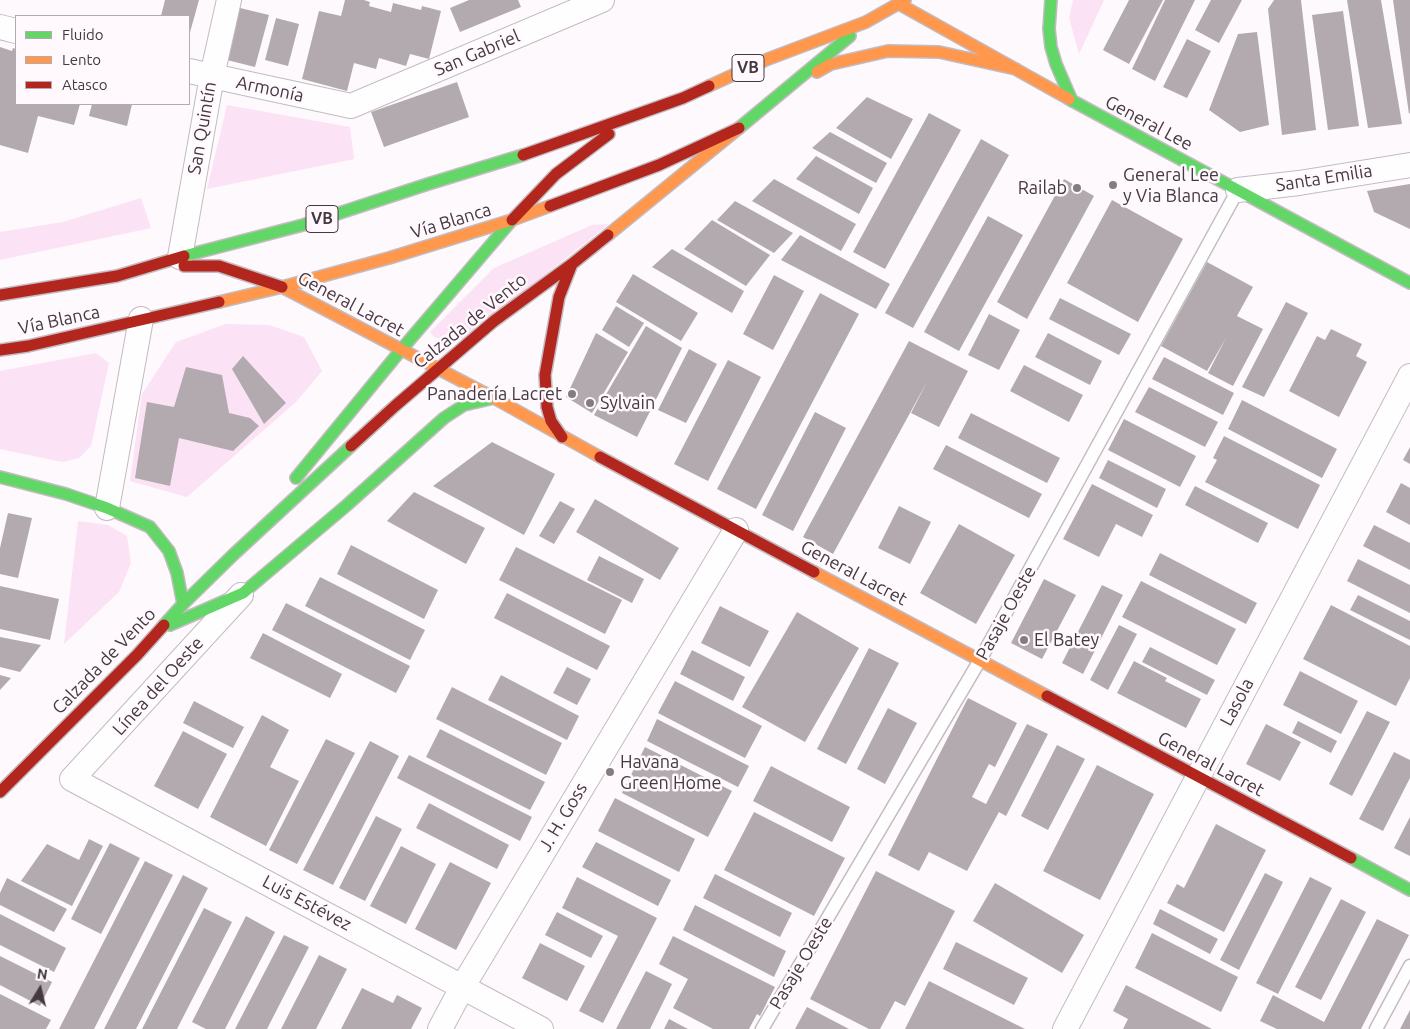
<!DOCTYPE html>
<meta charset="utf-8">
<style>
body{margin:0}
#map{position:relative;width:1410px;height:1029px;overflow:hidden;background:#fef9fc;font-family:Ubuntu,sans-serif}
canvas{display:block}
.legend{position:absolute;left:15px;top:15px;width:175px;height:90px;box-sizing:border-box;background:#fff8fd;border:1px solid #b4abb2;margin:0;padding:6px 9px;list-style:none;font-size:15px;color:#443841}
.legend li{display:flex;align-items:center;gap:10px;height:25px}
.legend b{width:25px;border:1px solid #b4abb2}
.north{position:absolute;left:15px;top:964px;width:50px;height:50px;-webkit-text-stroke:4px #fff8fd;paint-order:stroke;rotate:9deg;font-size:14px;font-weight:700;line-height:20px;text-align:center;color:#443841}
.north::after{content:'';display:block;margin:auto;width:18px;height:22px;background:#443841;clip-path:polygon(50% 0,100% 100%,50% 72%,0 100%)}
</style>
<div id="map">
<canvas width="1410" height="1029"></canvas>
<ul class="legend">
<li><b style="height:6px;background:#63d668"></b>Fluido</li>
<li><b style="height:6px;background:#ff974d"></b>Lento</li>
<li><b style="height:6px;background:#b3261e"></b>Atasco</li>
</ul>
<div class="north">N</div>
</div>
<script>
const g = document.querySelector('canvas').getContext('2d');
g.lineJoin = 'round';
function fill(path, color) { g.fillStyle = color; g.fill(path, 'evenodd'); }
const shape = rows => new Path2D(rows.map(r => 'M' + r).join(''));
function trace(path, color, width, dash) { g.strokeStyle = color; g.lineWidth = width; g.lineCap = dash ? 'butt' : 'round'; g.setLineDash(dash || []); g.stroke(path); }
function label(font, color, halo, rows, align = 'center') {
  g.font = font + ' Ubuntu,sans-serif'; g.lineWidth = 5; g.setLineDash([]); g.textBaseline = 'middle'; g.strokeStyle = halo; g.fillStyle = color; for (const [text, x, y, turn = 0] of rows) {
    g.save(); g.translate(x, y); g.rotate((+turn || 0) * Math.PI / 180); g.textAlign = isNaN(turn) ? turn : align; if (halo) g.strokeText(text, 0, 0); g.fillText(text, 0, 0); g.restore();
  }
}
fill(shape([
 [1073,0,1104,0,1079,54,1069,18],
 [227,105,350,127,354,159,207,189],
 [141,198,151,228,0,260,0,232,63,222],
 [609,224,464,339,446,341,434,337,430,332,494,268,592,225],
 [226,324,269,325,304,337,322,371,296,402,187,497,130,481,142,394,176,342],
 [96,353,109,363,91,446,79,458,62,462,0,449,0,371],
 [78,521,108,525,127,536,131,563,119,592,64,644]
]), '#fbe2f5');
fill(shape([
 [165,0,199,0,189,36,189,16,161,16],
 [345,0,364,0,370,2,369,6,391,12,393,3,421,10,422,6,441,11,429,59,410,54,406,66,379,58,376,69,354,63,347,91,302,79,319,11,341,16],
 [469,0,518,0,521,7,460,32,450,8],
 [1129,0,1163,0,1129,64,1103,50],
 [1165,0,1195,0,1155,81,1132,69],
 [1211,0,1242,0,1219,43,1195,30],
 [1274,0,1301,0,1316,130,1282,135,1268,9],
 [1347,0,1381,0,1402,124,1368,128],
 [1393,0,1410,0,1410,113,1409,114],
 [240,8,269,15,255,67,227,60],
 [1343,11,1359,126,1328,130,1312,15],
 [276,18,299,24,288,66,265,60],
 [1257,32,1269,125,1240,132,1209,110,1238,34],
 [1187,39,1211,51,1187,98,1163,87],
 [0,47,12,51,13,48,16,49,16,104,80,104,74,125,38,116,28,153,0,145],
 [457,82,469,117,384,147,371,112],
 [867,97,913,119,891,159,836,128],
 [92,104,132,104,127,126,89,116],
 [929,113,961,130,885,269,853,252],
 [830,132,887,163,876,183,812,148],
 [981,139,1009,155,913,328,885,313],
 [816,156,873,188,859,214,796,179],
 [774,179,856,224,841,251,752,201],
 [1064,179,1094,196,1027,319,997,302],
 [1410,184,1410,229,1374,212,1367,191],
 [1112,200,1183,239,1138,322,1067,283],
 [735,201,793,233,774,253,717,220],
 [988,216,1023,235,959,351,924,332],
 [712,220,770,255,746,286,684,249],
 [800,235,890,284,876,309,781,260],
 [672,249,744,291,732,313,652,267],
 [1207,262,1253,287,1237,316,1263,329,1233,386,1208,373,1226,338,1207,371,1161,346],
 [633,274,698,313,681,341,616,302],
 [774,275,804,291,773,350,743,334],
 [820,293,859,314,756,509,717,489],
 [1060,298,1131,334,1119,355,1049,319],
 [1286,302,1308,313,1264,397,1242,387],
 [616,306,644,323,629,347,602,330],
 [989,314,1020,330,999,370,968,355],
 [646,326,682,348,637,437,594,415],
 [1331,329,1362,344,1356,356,1367,362,1339,417,1289,391,1317,336,1325,340],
 [596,333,628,352,592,413,566,397],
 [1048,333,1102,361,1090,385,1035,357],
 [909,341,968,371,939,427,911,413,928,380,833,554,803,537],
 [689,349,717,364,686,423,658,410],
 [243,356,286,403,264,424,232,369],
 [1164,357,1234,393,1223,415,1152,379],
 [728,360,761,377,708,481,674,464],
 [1024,365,1083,395,1069,422,1010,391],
 [186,367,222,375,229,413,250,418,259,426,233,451,179,438,170,486,135,478,147,402,174,407],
 [1149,387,1218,422,1205,447,1135,412],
 [1242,400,1337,449,1322,478,1228,429],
 [815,412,846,428,793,531,762,515],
 [971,413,1060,458,1047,483,958,438],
 [1124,419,1196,456,1180,487,1108,450],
 [1224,436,1320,485,1298,529,1205,482,1217,460,1213,458],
 [492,442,555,474,524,535,433,486],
 [946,445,1042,494,1029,518,933,469],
 [1410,447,1410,464,1403,460],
 [1108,460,1166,489,1157,508,1099,478],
 [1401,483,1410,488,1410,525,1386,512],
 [1092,484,1153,515,1142,537,1116,524,1099,557,1063,539],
 [1195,486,1268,523,1258,543,1185,505],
 [414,492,485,528,466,564,387,521],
 [595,499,679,548,660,580,576,532],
 [560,501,575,509,554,544,539,536],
 [899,506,931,522,910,564,878,548],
 [8,513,32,518,18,578,0,574,0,548],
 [959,524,1015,555,976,624,920,593],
 [1374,525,1410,543,1410,570,1363,546],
 [351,545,438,590,424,619,337,574],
 [516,547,622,600,605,634,499,580],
 [1160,553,1257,603,1246,624,1149,575],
 [599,556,644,579,632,603,587,580],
 [1358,559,1410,585,1410,613,1347,581],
 [320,577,425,630,410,660,305,606],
 [1044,579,1076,595,1042,659,1011,643],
 [1141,581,1236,629,1217,665,1122,617],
 [1102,585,1123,595,1083,674,1062,663],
 [0,586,59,599,50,640,0,629],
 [507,593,610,646,597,670,494,618],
 [1358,595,1410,621,1410,640,1350,610],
 [286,603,410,666,396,693,272,630],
 [1331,605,1410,646,1410,678,1396,706,1303,659],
 [720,606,769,631,750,667,701,643],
 [797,612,859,648,805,742,742,707],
 [1119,625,1137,634,1108,690,1090,680],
 [263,633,342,674,330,698,250,658],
 [0,637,41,645,20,672,0,667],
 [1150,647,1215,680,1207,695,1142,662],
 [869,648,899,663,846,764,817,749],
 [692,650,745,677,733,701,680,674],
 [1134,661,1167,678,1165,681,1201,699,1186,728,1117,693],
 [567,667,591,679,577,705,553,693],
 [1300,671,1358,701,1341,734,1283,705],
 [0,675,11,678,0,690],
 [501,675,579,716,567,740,488,700],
 [675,681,762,726,745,758,658,713],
 [452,687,562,743,546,775,436,719],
 [968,698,1017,723,995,767,989,764,972,797,986,804,1027,724,1048,734,1006,816,999,812,967,871,929,852,919,871,888,855],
 [194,701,244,727,233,748,183,723],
 [888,708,917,723,885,784,857,769],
 [1367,711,1390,722,1352,796,1329,784],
 [262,715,289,730,270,767,299,781,266,846,210,817],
 [657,719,749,766,738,787,647,741],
 [1298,721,1337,741,1331,753,1292,733],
 [1266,724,1301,742,1280,781,1246,764],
 [440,729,545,782,530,810,426,757],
 [183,731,227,754,198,809,154,786],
 [326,739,355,753,297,864,269,850],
 [370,741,399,756,333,885,303,870],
 [1057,745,1085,759,1048,830,1021,816],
 [645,747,732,791,708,837,622,793],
 [1394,752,1410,760,1410,778,1383,831,1359,819],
 [409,755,532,817,520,841,397,778],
 [1097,765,1154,794,1100,900,1043,871],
 [771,766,850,807,832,842,753,801],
 [615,798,695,839,679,872,598,831],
 [429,803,509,845,497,869,416,828],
 [754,812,845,858,814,916,724,870],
 [376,816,402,829,365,901,339,888],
 [1410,817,1410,856,1394,848],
 [1216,824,1266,850,1224,932,1167,903,1177,884,1184,888],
 [89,839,103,846,72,906,21,881,47,844,79,860],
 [596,842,671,880,658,906,582,867],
 [110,843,140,858,101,934,71,919],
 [401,846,436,864,406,924,370,906],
 [145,861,173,875,94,1029,59,1029],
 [450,862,491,883,456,950,415,929],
 [876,871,955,911,905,1006,895,1001,880,1029,869,1029,810,999],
 [1265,873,1283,882,1239,970,1220,960],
 [715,874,792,913,780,937,703,898],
 [183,875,208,888,136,1029,104,1029],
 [577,877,657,918,603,1023,579,1011,618,936,562,908],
 [1310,877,1332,888,1278,994,1256,983],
 [7,878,67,909,54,932,0,905,0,893],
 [995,883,1084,935,1062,973,973,921],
 [1341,899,1366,912,1321,1000,1295,987],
 [695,905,786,951,774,977,683,930],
 [204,908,232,922,177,1029,142,1029],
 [1160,909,1218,939,1210,954,1153,924],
 [557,912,603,936,591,958,545,935],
 [0,914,66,948,54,972,0,945],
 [246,916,275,932,225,1029,206,1029,192,1022],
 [1377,919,1409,935,1361,1029,1277,1029,1260,1021,1273,995,1324,1022],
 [1152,933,1238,977,1221,1012,1135,968],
 [284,935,309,947,267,1029,235,1029],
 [673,936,775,987,760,1016,757,1014,749,1029,713,1029,673,1008,688,979,659,964],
 [956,942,1028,978,1014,1005,943,969],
 [540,943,585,966,567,1001,522,978],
 [319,955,347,969,316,1029,281,1029],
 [0,956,52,982,40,1006,0,985],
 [646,971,672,984,650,1029,616,1029],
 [929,981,1025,1029,905,1029],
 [1126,985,1212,1029,1123,1029,1128,1019,1113,1011],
 [362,988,393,1003,397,995,422,1008,411,1029,341,1029],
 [0,994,51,1020,46,1029,0,1029],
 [807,1007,849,1029,795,1029],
 [1410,1010,1410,1029,1400,1029],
 [669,1019,688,1029,664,1029]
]), '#b2aaaf');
const lane = shape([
 [762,1029,980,660,1238,190],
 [1376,1029,1410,966]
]);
const street = shape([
 [0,27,16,31],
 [189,71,351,106,602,0],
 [1238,190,1299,183,1410,165],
 [180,257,212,76,229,0],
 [107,508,141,319],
 [241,595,72,779,541,1029],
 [440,1029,463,986,736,530],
 [1065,1029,1410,376]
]);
const fast = shape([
 [1051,0,1049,29,1051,47,1056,64,1072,101],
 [1069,99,1410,283],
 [739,128,850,36],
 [184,256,303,225,428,184,523,155],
 [0,477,66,494,107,508,150,527,169,551,177,573,183,604],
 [296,478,401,350,512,220],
 [164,625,183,604,233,555,351,446],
 [170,625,243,593,347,505,444,418,464,405,494,398],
 [1351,858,1410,890]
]);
const slow = shape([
 [899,4,1069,99],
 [817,72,831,64,888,51,939,52,1016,69],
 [709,86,768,59,866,22,905,0],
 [608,235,739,128],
 [282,287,494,398,600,457],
 [219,302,282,287,389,258,512,220,550,206],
 [814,572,1047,696]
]);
const jam = shape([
 [523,155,683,98,709,86],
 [550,206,659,165,739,128],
 [512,220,556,174,609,134],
 [184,266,219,266,282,287],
 [0,295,117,276,184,256],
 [0,350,28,346,219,302],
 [562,437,551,421,547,407,545,375,559,297,572,264],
 [351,446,395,406,494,321,572,264,608,235],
 [600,457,814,572],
 [1047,696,1351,858],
 [0,792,137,655,164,625]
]);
trace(lane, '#c3bbc0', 15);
trace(street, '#c3bbc0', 26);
trace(fast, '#c3bbc0', 14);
trace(slow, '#c3bbc0', 14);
trace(jam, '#c3bbc0', 14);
trace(lane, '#fffeff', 12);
trace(street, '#fffeff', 24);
trace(fast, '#63d668', 11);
trace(slow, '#ff974d', 11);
trace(jam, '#b3261e', 11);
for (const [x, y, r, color] of [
 [1113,185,5,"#857c82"],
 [1077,188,5,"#857c82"],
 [572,394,5,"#857c82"],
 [590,403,5,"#857c82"],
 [1024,640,5,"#857c82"],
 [610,772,5,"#857c82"]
]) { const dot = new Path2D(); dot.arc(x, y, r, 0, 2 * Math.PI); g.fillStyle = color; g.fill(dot); trace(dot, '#fff8fd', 2); }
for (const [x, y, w] of [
 [748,68,32],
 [322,219,32]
]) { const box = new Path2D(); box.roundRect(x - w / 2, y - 13.5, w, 27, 4); g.fillStyle = '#fff8fd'; g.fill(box); trace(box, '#443841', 1); }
label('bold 16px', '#443841', null, [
 ["VB",748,68],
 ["VB",322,219]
]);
label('18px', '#443841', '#fff8fd', [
 ["San Gabriel",477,53,-23],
 ["Armonía",270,89,12],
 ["General Lee",1149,123,28],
 ["San Quintín",202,128,-80],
 ["Santa Emilia",1324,178,-9],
 ["Vía Blanca",451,221,-17],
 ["General Lacret",351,304,28],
 ["Vía Blanca",59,320,-12],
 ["Calzada de Vento",470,321,-39],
 ["General Lacret",854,573,28],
 ["Pasaje Oeste",1006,613,-61],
 ["Calzada de Vento",104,661,-46],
 ["Línea del Oeste",158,686,-48],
 ["Lasola",1237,702,-62],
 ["General Lacret",1211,764,28],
 ["J. H. Goss",563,817,-59],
 ["Luis Estévez",307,903,28],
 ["Pasaje Oeste",801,963,-59]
]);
label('18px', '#443841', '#fff8fd', [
 ["General Lee",1123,175],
 ["y Via Blanca",1123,196],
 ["Railab",1067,188,"right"],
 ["Panadería Lacret",562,394,"right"],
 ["Sylvain",600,403],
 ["El Batey",1034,640],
 ["Havana",620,762],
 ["Green Home",620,783]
], 'left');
</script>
